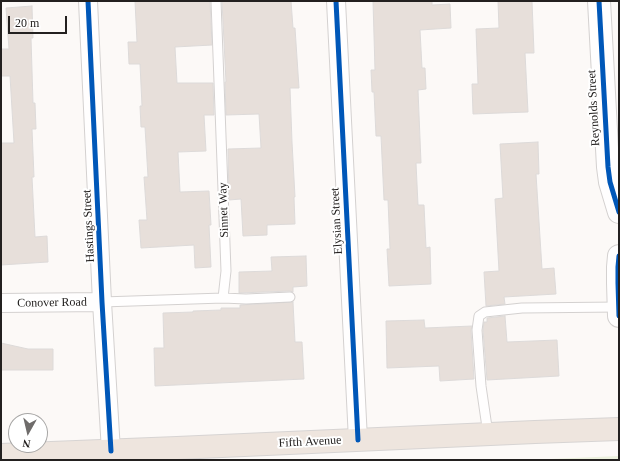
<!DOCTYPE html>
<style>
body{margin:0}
#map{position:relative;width:620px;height:461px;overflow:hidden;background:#fcf9f7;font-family:Georgia,serif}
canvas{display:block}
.frame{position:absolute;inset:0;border:2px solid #23201f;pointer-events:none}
.north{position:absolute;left:8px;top:413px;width:40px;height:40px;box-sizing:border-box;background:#fff;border:1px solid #a7a6a5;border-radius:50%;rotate:188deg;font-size:11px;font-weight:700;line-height:16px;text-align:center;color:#23201f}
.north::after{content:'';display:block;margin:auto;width:14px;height:18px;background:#6f6c6b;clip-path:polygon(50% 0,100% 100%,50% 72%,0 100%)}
.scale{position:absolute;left:8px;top:16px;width:59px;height:18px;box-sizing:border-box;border:2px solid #23201f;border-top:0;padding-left:5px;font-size:12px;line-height:14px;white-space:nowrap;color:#23201f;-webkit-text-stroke:3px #fff;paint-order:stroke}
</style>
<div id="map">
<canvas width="620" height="461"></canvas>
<div class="frame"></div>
<div class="north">N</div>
<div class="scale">20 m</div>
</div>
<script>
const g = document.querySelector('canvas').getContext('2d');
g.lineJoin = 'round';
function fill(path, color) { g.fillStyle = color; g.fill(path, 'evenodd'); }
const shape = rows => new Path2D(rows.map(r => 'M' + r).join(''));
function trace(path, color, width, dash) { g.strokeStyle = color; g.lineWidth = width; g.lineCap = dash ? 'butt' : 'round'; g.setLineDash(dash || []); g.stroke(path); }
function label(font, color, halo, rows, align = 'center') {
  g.font = font + ' Georgia,serif'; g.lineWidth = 4; g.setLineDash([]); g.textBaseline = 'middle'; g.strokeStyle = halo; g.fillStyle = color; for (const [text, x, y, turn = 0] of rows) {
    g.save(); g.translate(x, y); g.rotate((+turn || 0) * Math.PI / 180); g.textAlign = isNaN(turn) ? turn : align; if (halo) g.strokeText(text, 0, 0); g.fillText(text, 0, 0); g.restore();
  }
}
fill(shape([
 [619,456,619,460,528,460]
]), '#ecf0dd');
const building = shape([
 [135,1,210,1,212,45,175,47,177,83,213,83,214,115,204,115,206,151,178,152,180,192,209,191,211,225,209,225,211,267,195,268,194,245,141,248,139,220,147,220,144,177,148,177,145,127,141,127,140,106,142,106,140,64,129,64,128,42,137,42,135,1],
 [222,1,291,1,293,28,295,28,299,88,290,88,292,142,295,197,294,197,295,224,267,225,267,235,243,236,241,199,229,200,228,149,261,148,259,114,226,115,225,82,226,82,222,1],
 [373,1,432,1,432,5,450,4,451,28,420,30,422,68,425,68,426,89,418,90,421,163,416,163,418,205,424,205,426,248,430,247,431,284,389,286,387,249,390,249,388,200,384,200,381,136,376,136,374,92,372,92,371,70,375,70,373,1],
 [498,1,532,1,534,53,525,53,528,112,473,114,472,84,478,84,476,29,499,28,498,1],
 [32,6,33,38,31,38,33,103,35,103,36,129,32,129,34,177,32,177,35,237,47,236,48,262,1,265,1,143,14,143,10,76,1,76,1,49,9,49,6,8,32,6],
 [538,142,539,174,536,174,542,269,554,268,556,294,504,297,505,304,486,306,484,272,499,271,495,199,503,198,500,144,538,142],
 [306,256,307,286,293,287,293,292,290,291,239,293,239,272,272,271,271,257,306,256],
 [293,302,295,342,302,342,304,379,155,386,154,348,164,348,163,313,193,312,193,311,221,310,221,308,240,308,240,305,293,302],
 [505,316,507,342,557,340,559,376,487,380,483,330,484,322,487,322,487,318,505,316],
 [424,320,425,328,472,326,471,330,474,379,440,381,439,366,387,368,386,321,424,320],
 [1,343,28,349,53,349,53,370,1,370,1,343]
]);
fill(building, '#e7dfda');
trace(building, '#dddad9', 1);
const lane = shape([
 [216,1,226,271,223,298],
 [102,302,223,298,246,299,290,297],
 [488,434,481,386,477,330,479,316,485,312,522,308,619,307]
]);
const street = shape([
 [88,1,102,302,111,451],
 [336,1,358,440],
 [1,303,102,302]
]);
const secondary = shape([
 [599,1,608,167,610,182,619,212],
 [619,256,618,267,618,283,619,316]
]);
const highway = shape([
 [1,455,177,448,535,432,619,429]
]);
trace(lane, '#d4d1d0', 11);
trace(street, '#d4d1d0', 20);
trace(secondary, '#d4d1d0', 24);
trace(highway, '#d7d4d3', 24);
trace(lane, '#fffefe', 9);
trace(street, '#fffefe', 18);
trace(secondary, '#fffefe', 22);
trace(highway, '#eee5de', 22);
trace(shape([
 [88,1,102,302,111,451],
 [336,1,358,440],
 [599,1,608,167,610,182,619,212],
 [619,256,618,267,618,283,619,316]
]), '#0057b8', 5);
label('12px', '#23201f', '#fff', [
 ["Reynolds Street",594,108,-93],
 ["Sinnet Way",224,210,-92],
 ["Elysian Street",337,221,-93],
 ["Hastings Street",89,226,-93],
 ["Conover Road",52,303,-1],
 ["Fifth Avenue",310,442,-3]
]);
</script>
